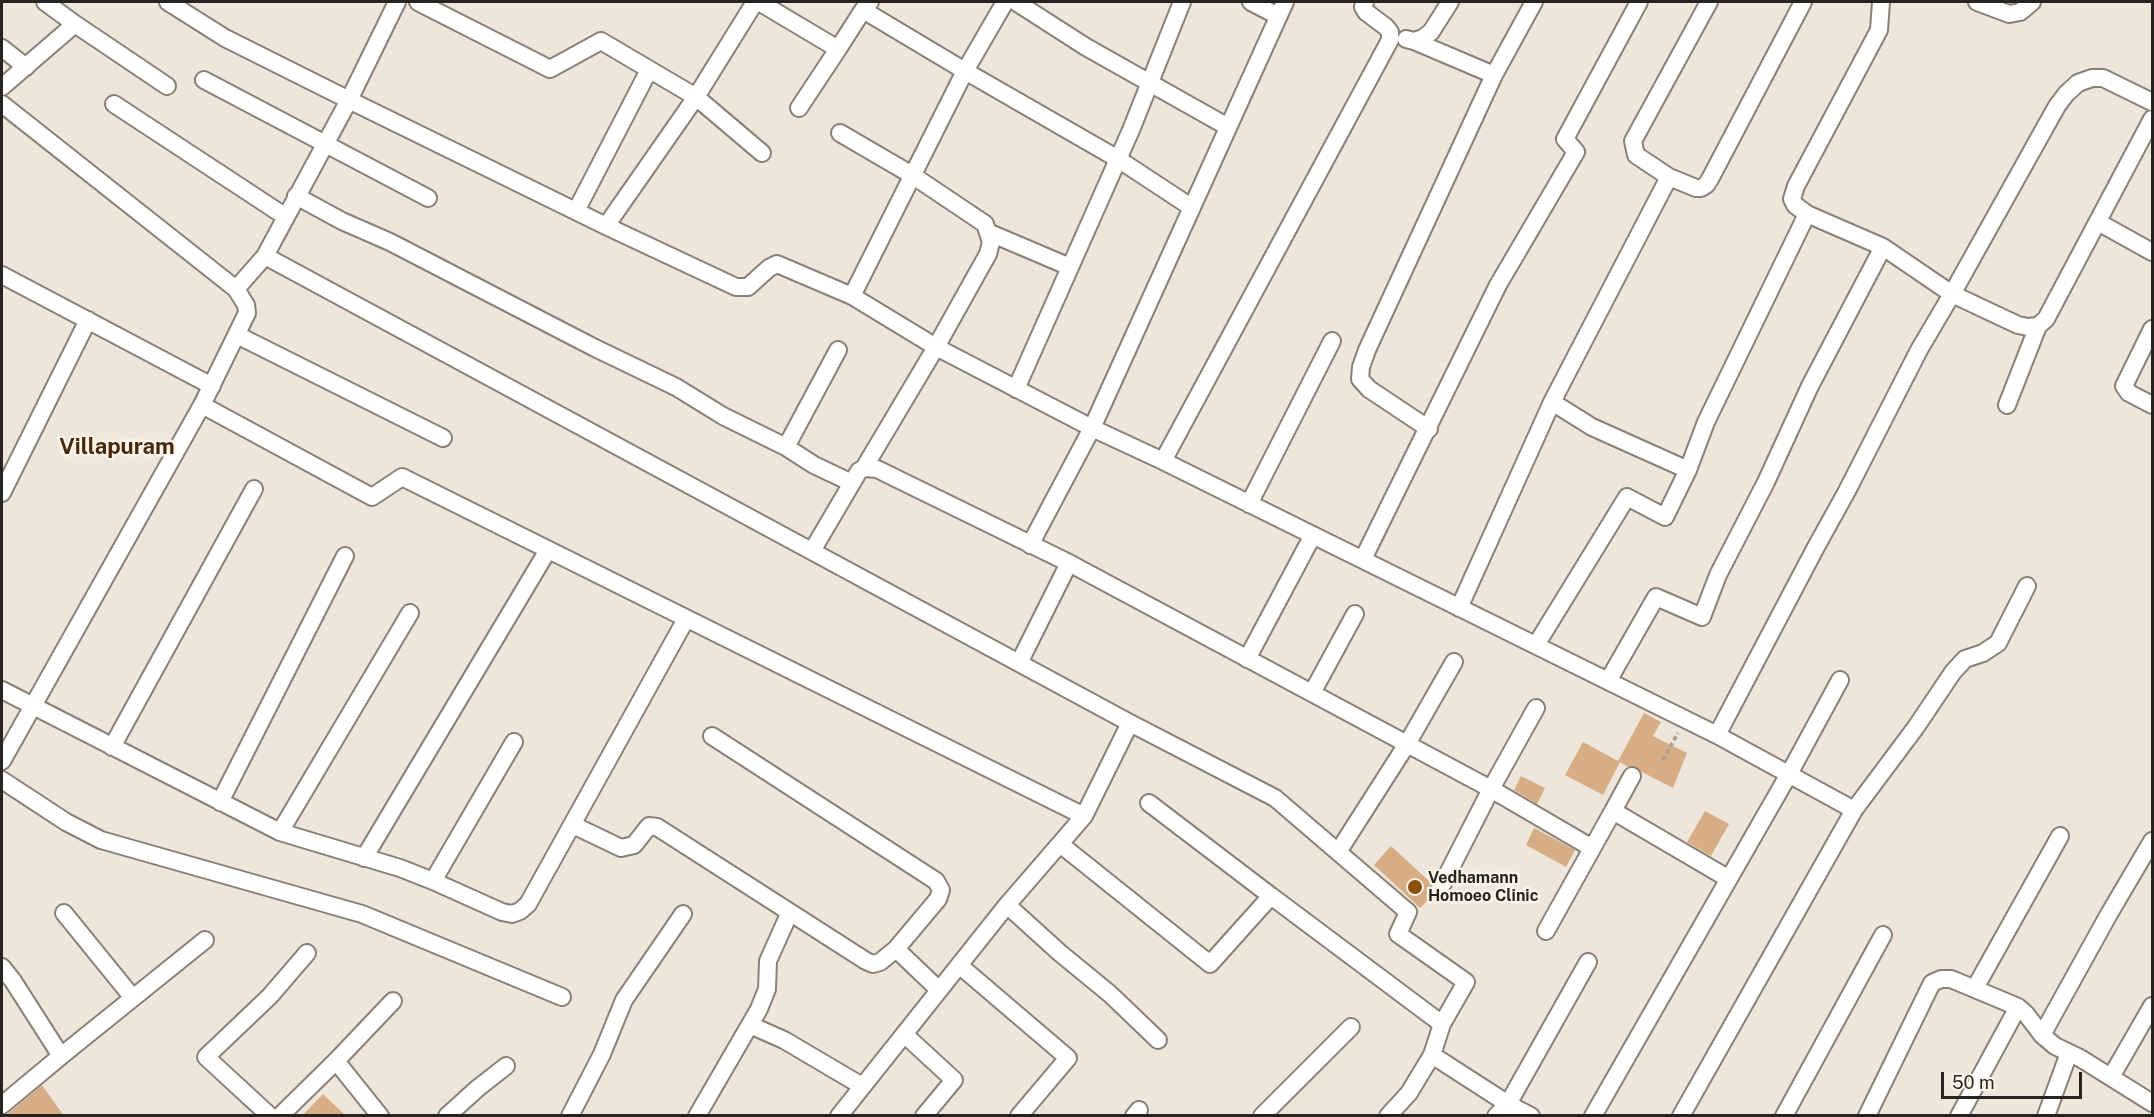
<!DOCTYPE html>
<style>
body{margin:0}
#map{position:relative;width:2154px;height:1117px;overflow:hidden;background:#eee6db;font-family:"Public Sans",sans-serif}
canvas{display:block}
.frame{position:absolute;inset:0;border:3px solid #272420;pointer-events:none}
.scale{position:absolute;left:1941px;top:1072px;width:141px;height:27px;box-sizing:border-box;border:3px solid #272420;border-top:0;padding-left:8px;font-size:18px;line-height:21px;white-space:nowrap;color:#272420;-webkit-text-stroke:4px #fcf4e8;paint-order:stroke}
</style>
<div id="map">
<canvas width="2154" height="1117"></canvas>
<div class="frame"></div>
<div class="scale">50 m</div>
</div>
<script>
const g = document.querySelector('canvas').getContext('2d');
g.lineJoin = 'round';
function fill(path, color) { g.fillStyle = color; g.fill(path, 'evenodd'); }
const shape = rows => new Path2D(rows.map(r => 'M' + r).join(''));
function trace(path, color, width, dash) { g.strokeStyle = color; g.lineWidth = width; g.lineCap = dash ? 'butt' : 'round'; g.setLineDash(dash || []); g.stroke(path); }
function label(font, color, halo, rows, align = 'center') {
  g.font = font + ' "Public Sans",sans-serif'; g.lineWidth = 5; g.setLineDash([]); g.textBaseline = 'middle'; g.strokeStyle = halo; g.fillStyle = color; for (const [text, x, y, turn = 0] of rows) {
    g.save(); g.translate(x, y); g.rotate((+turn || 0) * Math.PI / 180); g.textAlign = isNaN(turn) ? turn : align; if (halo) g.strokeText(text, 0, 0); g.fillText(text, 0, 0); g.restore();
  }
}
fill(shape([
 [1644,713,1661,722,1653,736,1687,753,1673,788,1642,772,1636,767,1628,767,1620,762,1603,795,1565,775,1583,742,1618,761],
 [1521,776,1545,788,1537,804,1514,790],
 [1705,811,1729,824,1711,856,1687,842],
 [1534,828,1575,850,1566,867,1526,845],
 [1391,846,1431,883,1429,891,1431,897,1420,908,1374,865],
 [42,1085,64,1116,2,1116,9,1113],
 [323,1094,346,1116,302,1116]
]), '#d7ad85');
const minor = shape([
 [168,2,225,38,349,100,606,226,736,287,748,287,769,268,777,264,852,296,936,347,1092,428,1163,461,1717,735,1854,810,1681,1116],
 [418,2,550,69,601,41,696,97,762,153],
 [759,2,838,49,863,10],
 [870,2,863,10,965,71,1118,159,1191,207],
 [1016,2,1086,47,1228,127],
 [1251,2,1278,16],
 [1709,2,1633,141,1636,155,1669,177,1696,188,1701,188,1706,185,1710,179,1803,2],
 [1881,2,1879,30,1796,186,1792,199,1795,205,1807,214,1883,247,1952,294,2057,106,2066,94,2078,83,2092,78,2103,78,2152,102],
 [1977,2,2009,14,2020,12,2032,2],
 [75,24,167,86],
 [1406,39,1414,41,1423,38,1431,32,1450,2],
 [1414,41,1494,75],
 [2,48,26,67],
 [204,80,428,198],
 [2,87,75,24,45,2],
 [2,104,236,289,246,305,247,313,202,405,2,761],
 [114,104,286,217],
 [799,108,838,49],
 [840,133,912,175,985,224,991,242,988,254,936,347,864,468],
 [296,196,342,221,390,242,595,348,676,387,723,416,786,447,814,465,852,483],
 [576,211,649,70],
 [2098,222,2152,252],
 [606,226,696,97,755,2],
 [990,233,1070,267],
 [265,256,1130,723,1275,798,1408,912,1398,934,1466,982,1442,1024,1432,1055,1409,1093,1388,1116],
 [2,275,212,386],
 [236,289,265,256,349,100,397,2],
 [852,296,965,71,1005,2],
 [2152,329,2124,386,2129,393,2152,405],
 [237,335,443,438],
 [1016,389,1131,130,1182,2],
 [1552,402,1592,427,1688,470,1706,422,1807,214],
 [202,405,372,497,402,477,1084,816],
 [2007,405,2038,326],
 [1429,429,1369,389,1360,379,1361,367,1367,350,1494,75,1534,2],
 [786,447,838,350],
 [1163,461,1390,40,1390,32,1386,27,1366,12,1363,7,1365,2],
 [2,493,88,320],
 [1249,504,1332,341],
 [1030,545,1092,428,1285,2],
 [812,551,859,471,864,468,877,469,1069,563,1491,789,1439,891],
 [1363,559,1498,285,1576,152,1565,139,1639,2],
 [1459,608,1552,402,1669,177],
 [1536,645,1627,497,1665,517,1688,470],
 [1247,659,1313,535],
 [1019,663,1069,563],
 [1608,681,1656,597,1702,617,1718,575,1766,482,1810,386,1883,247],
 [2,690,280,832,400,868,433,881,502,912,512,914,520,911,528,904,686,619],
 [1312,693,1355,614],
 [1536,708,1491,789,1592,848],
 [1717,735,1816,547,1847,491,1919,350,1952,294,2018,325,2028,327,2038,326,2046,319,2152,119],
 [712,736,936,881,941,890,938,899,896,949],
 [112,747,254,489],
 [2,780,66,822,101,840,362,914,562,997],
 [220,802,345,556],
 [1149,803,1271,896],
 [1854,810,1916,727,1953,672,1965,659,1983,653,1998,643,2027,586],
 [1613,811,1632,776],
 [573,825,621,848,634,845,649,826,657,827,866,961,873,964,880,962,896,949,939,990],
 [280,832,410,613],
 [1060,844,1210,964,1271,896,1442,1024],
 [1338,852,1407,744,1454,662],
 [364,858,548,550],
 [433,881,514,742],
 [1007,905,1060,953,1110,994,1158,1040],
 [64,913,133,998],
 [1546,931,1613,811,1729,879],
 [959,965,1068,1058,1019,1116],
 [2,967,13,981,61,1056,2,1105],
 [1975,988,2060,836],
 [750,1025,784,1040,862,1086],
 [904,1034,954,1080,924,1116],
 [2042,1035,2109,914,2152,841],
 [1432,1055,1508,1104,1531,1116],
 [61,1056,205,940],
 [336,1061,380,1116],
 [2111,1077,2152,1006],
 [270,1116,206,1057,270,996,307,953],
 [280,1116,336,1061,393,1001],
 [447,1116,478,1088,506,1066],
 [570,1116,602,1054,624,1000,683,914],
 [697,1116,759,1009,767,989,768,961,790,912],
 [839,1116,1007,905,1084,816,1130,723],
 [1134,1116,1139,1110],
 [1262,1116,1351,1027],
 [1496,1116,1508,1104,1588,962],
 [1593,1116,1789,774,1840,680],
 [1784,1116,1883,935],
 [1867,1116,1928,991,1932,983,1941,979,1951,979,2018,1007,2026,1014,2042,1035,2055,1046,2080,1058,2152,1103],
 [1959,1116,2018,1007],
 [2046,1116,2069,1053]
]);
trace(minor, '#898177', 20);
trace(shape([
 [1663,760,1678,733]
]), '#a6a097', 4, [4.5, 3]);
trace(minor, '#fff', 16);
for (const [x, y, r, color] of [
 [1415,887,8,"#8a4f0a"]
]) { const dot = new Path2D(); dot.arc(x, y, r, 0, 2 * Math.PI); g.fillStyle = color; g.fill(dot); trace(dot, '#fcf4e8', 2); }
label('bold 16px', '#272420', '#fcf4e8', [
 ["Vedhamann",1428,878],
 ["Homoeo Clinic",1428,896]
], 'left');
label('bold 22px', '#46280b', '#fcf4e8', [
 ["Villapuram",117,447]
]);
</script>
